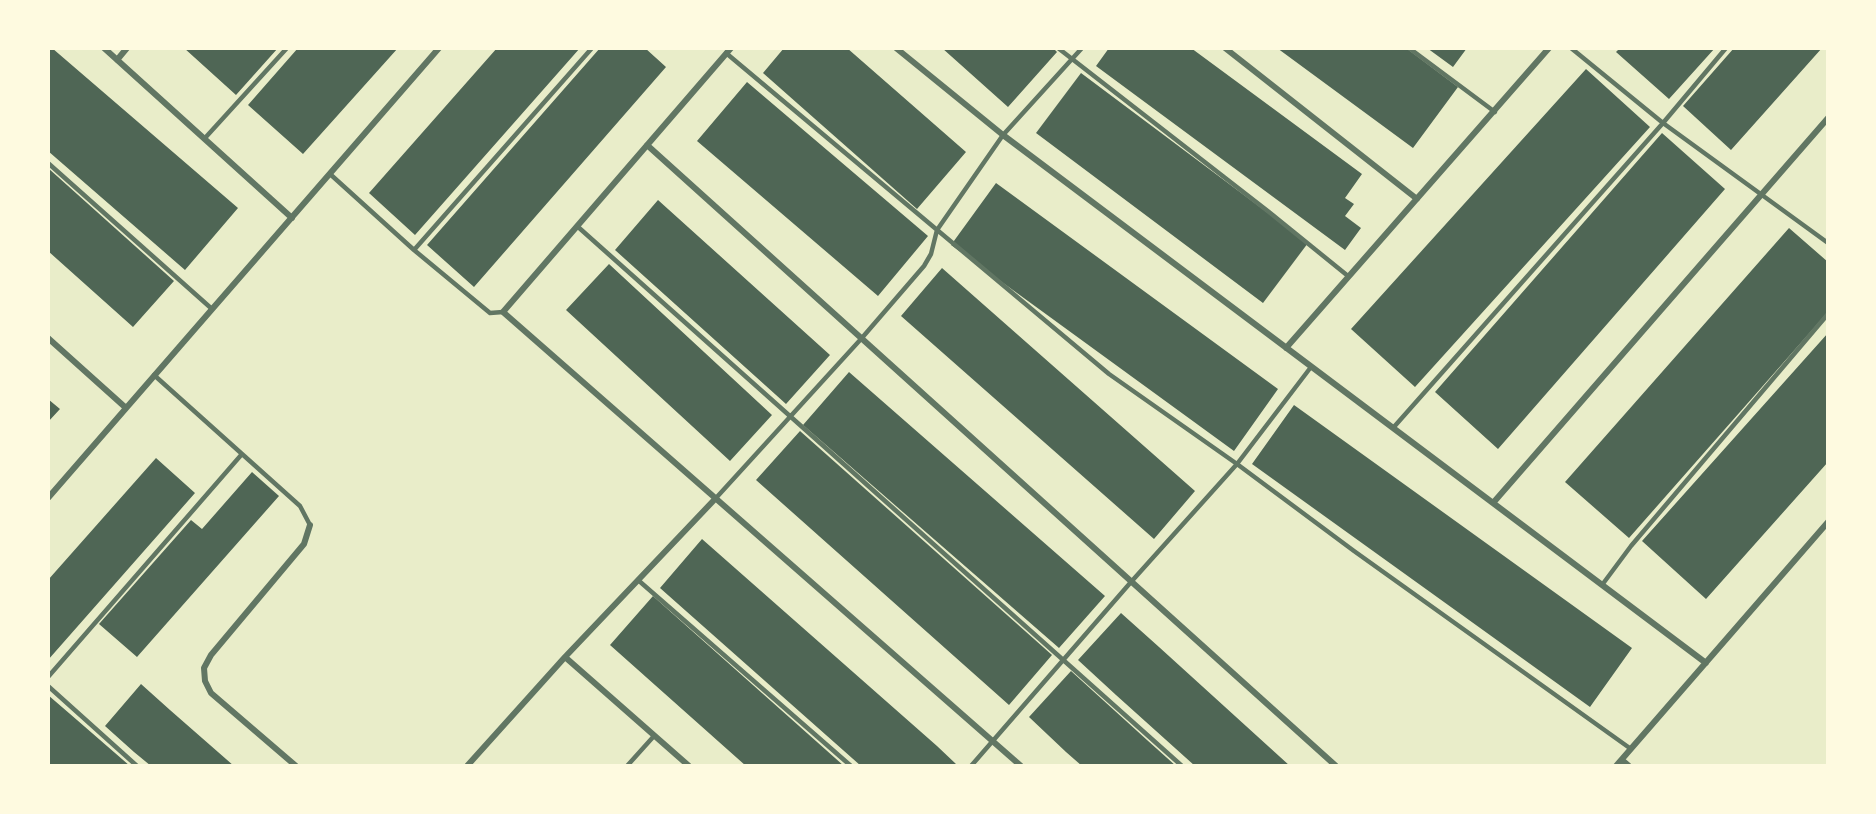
<!DOCTYPE html>
<style>
body{margin:0}
#map{position:relative;width:1876px;height:814px;overflow:hidden;background:#e9edc9;font-family:"Noto Sans",sans-serif}
canvas{display:block}
.frame{position:absolute;inset:0;border:50px solid #fefae0;pointer-events:none}
</style>
<div id="map">
<canvas width="1876" height="814"></canvas>
<div class="frame"></div>
</div>
<script>
const g = document.querySelector('canvas').getContext('2d');
g.lineJoin = 'round';
function fill(path, color) { g.fillStyle = color; g.fill(path, 'evenodd'); }
const shape = rows => new Path2D(rows.map(r => 'M' + r).join(''));
function trace(path, color, width, dash) { g.strokeStyle = color; g.lineWidth = width; g.lineCap = dash ? 'butt' : 'round'; g.setLineDash(dash || []); g.stroke(path); }
fill(shape([
 [48,48,52,48,238,208,185,270,48,151],
 [184,48,278,48,236,95],
 [298,48,398,48,303,154,248,105],
 [497,48,580,48,415,235,369,193],
 [600,48,645,48,666,67,474,287,427,245],
 [784,48,847,48,966,152,917,209,763,73],
 [942,48,1053,48,1057,52,1008,107],
 [1109,48,1191,48,1362,174,1345,198,1354,204,1345,216,1361,228,1345,250,1096,66],
 [1277,48,1406,48,1458,87,1413,148],
 [1427,48,1467,48,1453,67],
 [1620,48,1715,48,1669,99,1616,52],
 [1734,48,1822,48,1731,150,1683,106],
 [1586,69,1650,127,1415,387,1351,329],
 [1081,73,1308,243,1263,303,1036,133],
 [747,82,928,236,878,296,697,141],
 [1662,133,1725,189,1498,449,1435,392],
 [48,168,174,281,133,327,48,251],
 [996,183,1278,389,1234,451,951,245],
 [658,200,830,355,786,404,615,250],
 [1789,228,1828,262,1828,312,1629,538,1565,482],
 [609,264,772,415,730,461,566,310],
 [942,268,1195,491,1154,539,901,316],
 [1828,333,1828,462,1706,599,1642,541],
 [849,372,1105,596,1059,648,803,425],
 [48,399,60,409,48,422],
 [1294,405,1632,648,1590,707,1252,464],
 [800,431,1052,655,1009,705,756,480],
 [156,458,195,493,48,660,48,580],
 [252,472,279,496,137,657,99,624,191,520,202,529],
 [702,539,937,746,956,764,954,766,861,766,660,588],
 [653,596,672,613,844,766,746,766,610,645],
 [1121,613,1159,647,1290,766,1195,766,1116,695,1078,660],
 [1071,671,1147,740,1176,766,1082,766,1066,752,1029,717],
 [141,684,170,710,234,766,151,766,134,752,105,726],
 [48,695,77,720,130,766,50,766,48,764]
]), '#4f6655');
trace(shape([
 [1058,48,1269,212,1348,276],
 [1409,48,1495,112],
 [1571,48,1663,123,1828,243],
 [726,53,1109,374,1237,464,1354,551,1631,749],
 [205,138,287,48],
 [48,163,212,309],
 [330,174,414,250,490,313,503,312],
 [577,226,1182,766],
 [414,250,592,48],
 [154,375,300,506,310,525],
 [1393,428,1663,123,1726,48],
 [716,498,861,339,924,266,931,254,937,230,1003,135,1082,48],
 [638,580,851,766],
 [1602,585,1631,546,1828,314],
 [48,677,242,454],
 [48,686,137,766],
 [627,766,654,736],
 [971,766,1131,582,1237,464,1311,367]
]), '#617663', 4.5);
trace(shape([
 [104,48,292,218],
 [731,48,503,312,1021,766],
 [896,48,1003,135,1706,663],
 [1225,48,1417,199],
 [117,60,127,48],
 [647,145,1336,766],
 [48,338,126,408],
 [1286,348,1549,48],
 [48,498,439,48],
 [1493,503,1828,118],
 [565,657,689,766],
 [1622,760,1629,766],
 [296,766,211,693,205,681,204,668,211,655,304,544,310,525],
 [467,766,565,657,716,498],
 [1616,766,1828,522]
]), '#617663', 6);
</script>
